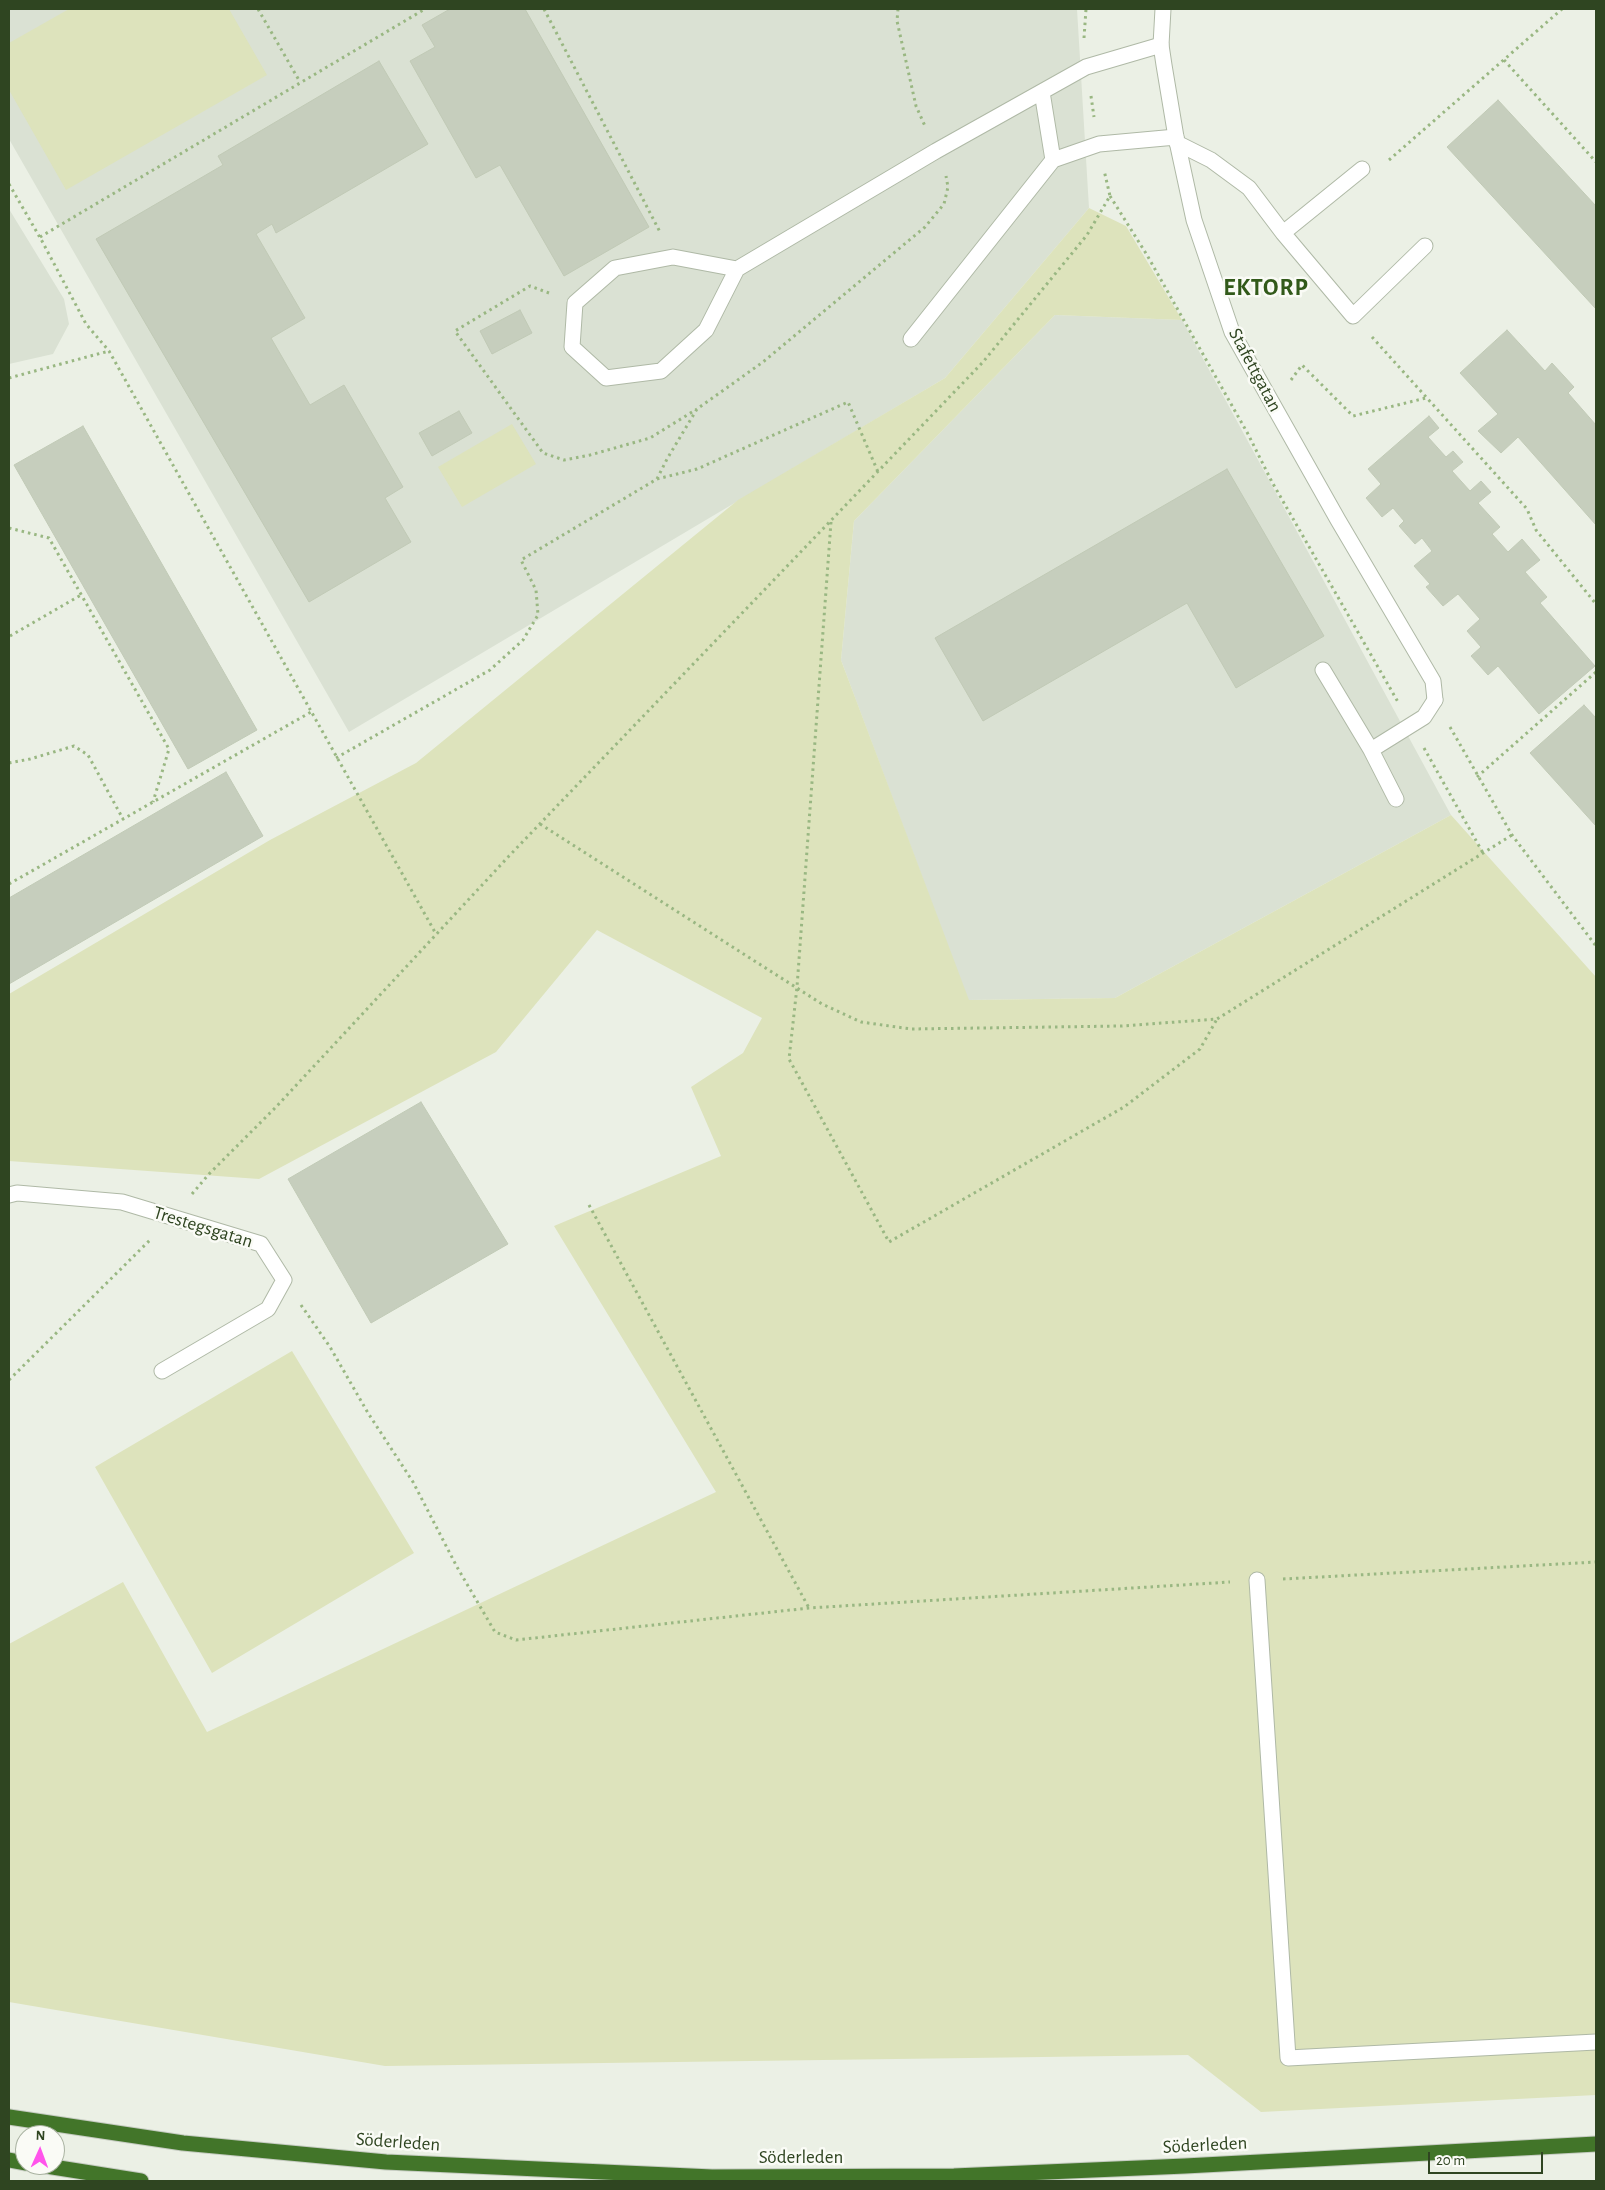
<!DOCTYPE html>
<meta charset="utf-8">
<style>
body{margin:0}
#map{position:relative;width:1605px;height:2190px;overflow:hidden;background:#ebf0e5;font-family:"Alegreya Sans",sans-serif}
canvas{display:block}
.frame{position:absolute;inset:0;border:10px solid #2f4521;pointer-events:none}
.north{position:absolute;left:15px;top:2125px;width:50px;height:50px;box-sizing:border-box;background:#fafbf6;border:1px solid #a9b2a1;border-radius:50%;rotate:2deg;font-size:14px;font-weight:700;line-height:20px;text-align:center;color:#2f4521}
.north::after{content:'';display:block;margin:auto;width:18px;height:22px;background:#ff54eb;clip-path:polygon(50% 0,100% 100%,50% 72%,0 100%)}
.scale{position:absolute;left:1428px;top:2152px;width:115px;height:22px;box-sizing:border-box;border:2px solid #2f4521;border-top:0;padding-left:6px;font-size:15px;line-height:18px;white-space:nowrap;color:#2f4521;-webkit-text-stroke:4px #fafbf6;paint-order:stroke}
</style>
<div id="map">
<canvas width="1605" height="2190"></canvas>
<div class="frame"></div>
<div class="north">N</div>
<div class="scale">20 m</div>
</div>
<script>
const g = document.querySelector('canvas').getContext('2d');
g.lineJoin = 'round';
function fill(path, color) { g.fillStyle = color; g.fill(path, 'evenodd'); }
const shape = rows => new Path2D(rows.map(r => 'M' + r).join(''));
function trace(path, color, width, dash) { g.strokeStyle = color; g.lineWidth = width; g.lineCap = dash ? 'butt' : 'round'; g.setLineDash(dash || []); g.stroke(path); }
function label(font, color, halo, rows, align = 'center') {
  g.font = font + ' "Alegreya Sans",sans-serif'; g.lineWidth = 5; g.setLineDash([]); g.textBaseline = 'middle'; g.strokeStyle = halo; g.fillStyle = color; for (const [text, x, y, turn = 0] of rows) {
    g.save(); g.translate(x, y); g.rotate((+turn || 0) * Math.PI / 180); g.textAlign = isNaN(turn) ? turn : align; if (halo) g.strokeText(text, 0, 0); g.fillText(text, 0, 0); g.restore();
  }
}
fill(shape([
 [9,9,1077,9,1089,208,945,378,349,732,9,139],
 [9,209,64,299,69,324,53,354,9,364],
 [1055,315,1182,320,1451,815,1115,998,968,1000,841,660,854,521]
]), '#dae1d3');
fill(shape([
 [69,9,229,9,267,75,66,190,9,90,9,43],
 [1089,208,1126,226,1182,320,1055,315,854,521,841,660,969,1000,1115,998,1451,815,1596,977,1596,2095,1261,2112,1188,2055,385,2066,9,2002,9,1644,123,1582,207,1732,716,1492,554,1226,721,1156,691,1087,743,1053,762,1018,597,930,496,1052,259,1179,9,1161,9,994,270,840,416,763,738,500,945,378],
 [512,424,536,464,462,507,438,467],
 [292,1351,414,1553,212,1673,95,1467]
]), '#dde3bc');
const building = shape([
 [450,9,525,9,649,227,564,276,500,165,476,178,410,61,435,47,422,25,450,9],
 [379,61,428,144,276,233,272,224,256,234,305,318,271,338,310,405,344,385,403,487,385,498,411,542,309,602,96,239,223,165,218,156,379,61],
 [1498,100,1596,206,1596,309,1447,147,1498,100],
 [520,310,532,333,492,354,480,331,520,310],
 [1507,330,1545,371,1552,363,1574,387,1568,393,1596,425,1596,525,1518,437,1501,453,1478,431,1498,414,1460,373,1507,330],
 [459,411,472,433,432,456,419,433,459,411],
 [1429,416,1439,428,1428,437,1446,457,1453,451,1463,462,1452,471,1470,491,1481,481,1491,492,1478,503,1500,527,1492,534,1508,552,1522,539,1540,560,1525,572,1547,597,1540,603,1595,666,1539,714,1498,666,1488,675,1471,656,1481,647,1467,631,1480,619,1458,594,1443,606,1426,587,1430,584,1414,566,1432,551,1422,538,1415,544,1399,526,1404,521,1393,508,1382,517,1366,498,1381,484,1368,469,1429,416],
 [83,426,257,730,188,769,14,465,83,426],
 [1227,469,1324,636,1236,688,1187,603,983,721,935,638,1227,469],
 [1584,705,1596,718,1596,826,1530,753,1584,705],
 [226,772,263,836,9,984,9,898,226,772],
 [421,1102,508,1244,371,1323,288,1179,421,1102]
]);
fill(building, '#c6cebd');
trace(building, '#c1cab6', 1);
const lane = shape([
 [1042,92,1053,160],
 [1177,143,1211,160,1249,188,1283,233,1353,316,1425,246],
 [1283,233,1362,169],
 [737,269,706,330,661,371,606,378,572,347,575,303,615,268,673,257,737,269,936,151,1086,67,1161,45],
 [911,339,1053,160,1099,144,1176,137],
 [1323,670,1371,750,1424,717,1435,700],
 [1371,750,1396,799],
 [9,1195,17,1193,122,1202,261,1244,284,1280,268,1309,162,1371],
 [1257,1580,1288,2058,1596,2042]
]);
const street = shape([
 [1163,9,1161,45,1164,65,1176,137,1194,220,1232,332,1338,520,1433,681,1435,700]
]);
const highway = shape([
 [9,2117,183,2143,386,2162,712,2177,954,2176,1185,2166,1596,2144],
 [9,2160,25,2163],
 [40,2165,141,2181]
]);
trace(lane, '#afb9a6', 17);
trace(street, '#afb9a6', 17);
trace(highway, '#c5cbc1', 17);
trace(shape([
 [258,9,300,82],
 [544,9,660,232],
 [898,9,897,21,916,106,925,126],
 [1084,38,1086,9],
 [1504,60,1596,162],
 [1091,96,1094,117],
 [1389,160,1562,9],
 [9,184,42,241,86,324,109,351,436,934],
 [1110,196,1147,255,1248,434,1272,482,1398,702],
 [40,237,425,9],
 [549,293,530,286,455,331,543,453,564,460,590,455,650,438,697,409],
 [1372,337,1527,509,1536,530,1596,604],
 [9,378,109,351],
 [1291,380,1302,365,1353,416,1426,398],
 [657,479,667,459,697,409,763,362,925,227,944,204,948,187,946,176],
 [831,522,797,987,789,1059,889,1242,1124,1107,1200,1049,1217,1019],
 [9,528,49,538,169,749,153,802],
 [10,636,81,595],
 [1450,727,1512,835,1596,946],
 [1424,748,1483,853],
 [336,758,490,670,523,640,538,615,536,590,521,560,657,479,697,469,848,402,878,472],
 [9,763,30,759,74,746,88,755,123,819],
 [1477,777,1596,672],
 [540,824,822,1004,861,1022,911,1029,1122,1026,1217,1019,1512,835],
 [9,884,311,712],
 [192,1194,209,1174,276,1107,509,856,983,362,1087,235,1110,196,1104,170],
 [589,1205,809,1608],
 [301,1305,330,1347,368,1413,413,1482,457,1567,495,1632,516,1640,809,1608,1230,1582],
 [9,1380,151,1239],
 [1283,1579,1596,1562]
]), '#99b782', 3, [2.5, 4]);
trace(lane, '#fff', 15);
trace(street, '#fff', 15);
trace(highway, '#427529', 15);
label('19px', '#2f4521', '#fafbf6', [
 ["Stafettgatan",1255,370,62],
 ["Trestegsgatan",203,1227,17],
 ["Söderleden",398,2142,4],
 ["Söderleden",1205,2145,-3],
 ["Söderleden",801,2157]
]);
g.letterSpacing = '1px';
label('bold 24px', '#325a1a', '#fafbf6', [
 ["EKTORP",1266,288]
]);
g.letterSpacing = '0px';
</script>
